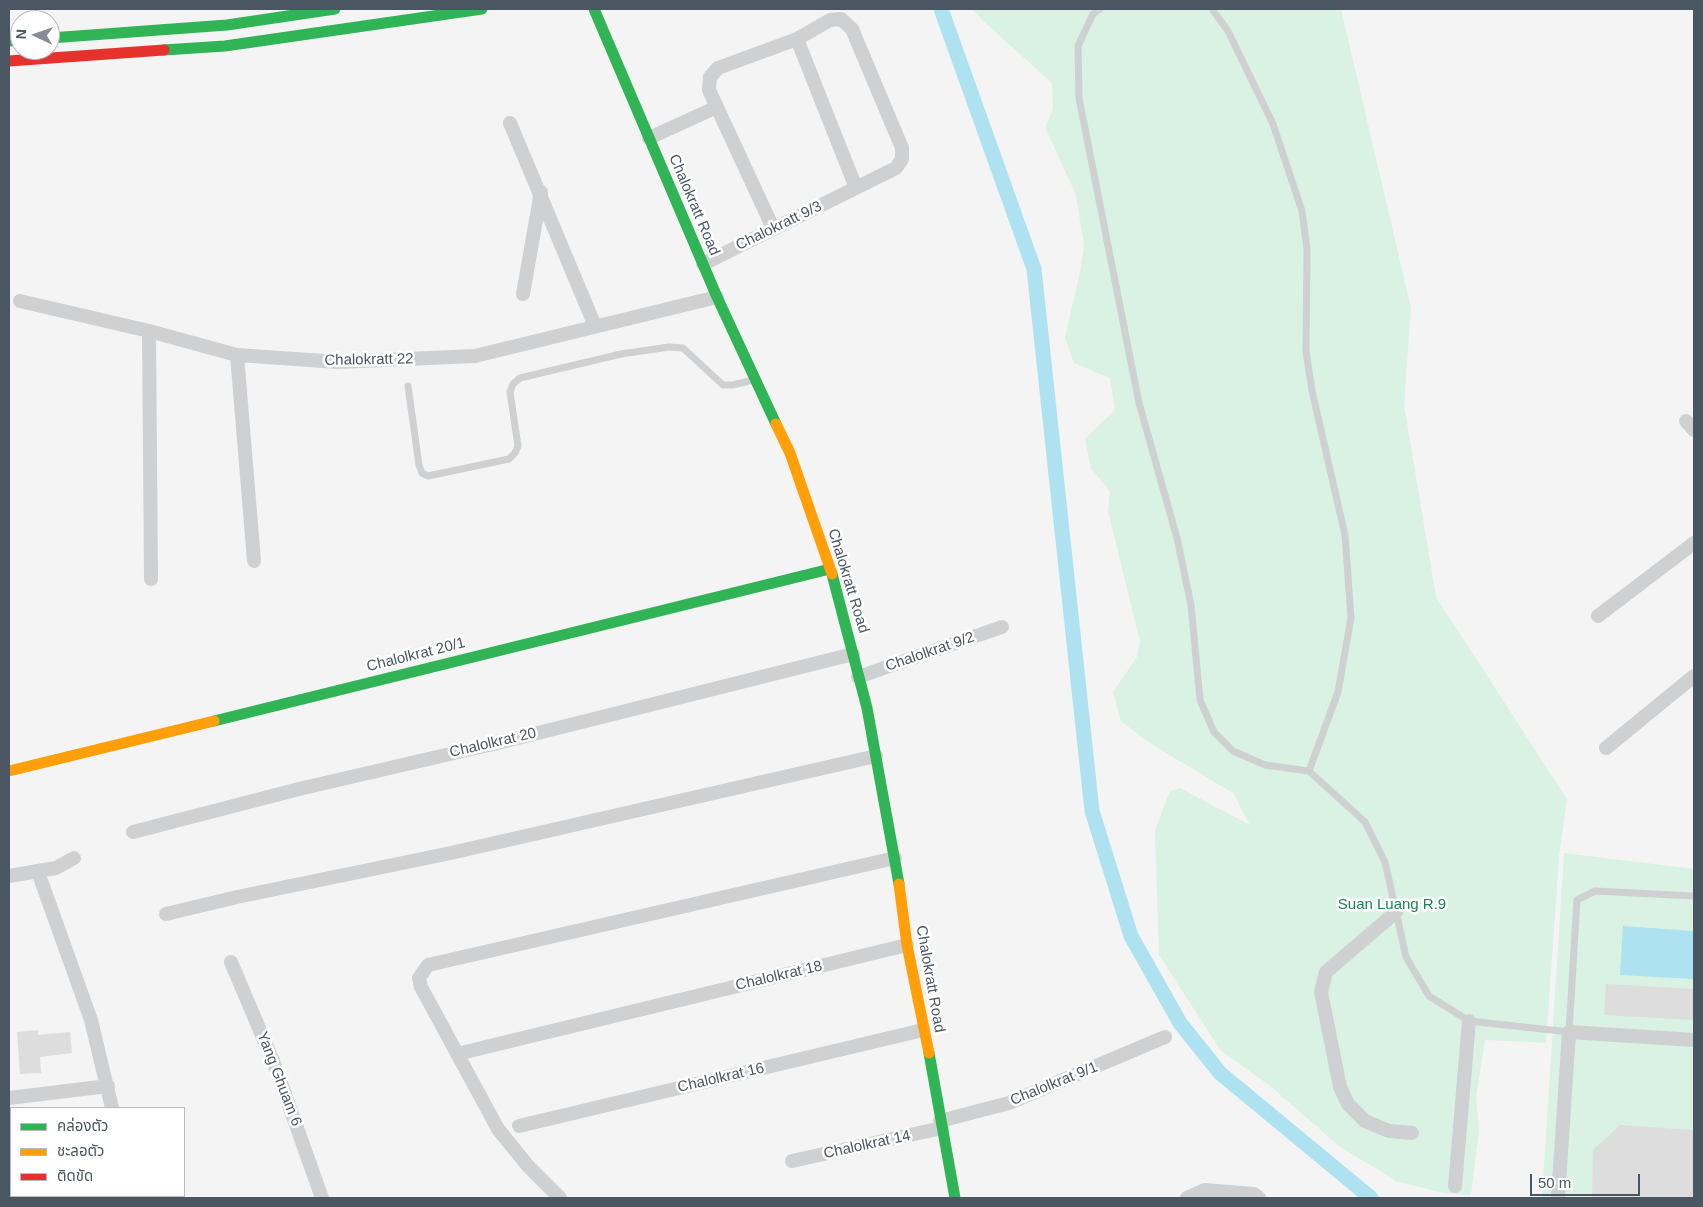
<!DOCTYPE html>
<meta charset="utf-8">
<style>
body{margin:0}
#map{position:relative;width:1703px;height:1207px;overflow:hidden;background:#f4f4f4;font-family:Arial,"Noto Sans Thai",sans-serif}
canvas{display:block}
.frame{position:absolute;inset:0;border:10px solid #4a5661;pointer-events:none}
.legend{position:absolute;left:10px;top:1107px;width:175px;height:90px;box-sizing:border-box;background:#fff;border:1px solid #b7bbc0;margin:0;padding:6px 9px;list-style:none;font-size:15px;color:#4a5661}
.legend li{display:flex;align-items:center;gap:10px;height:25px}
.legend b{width:25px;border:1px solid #b7bbc0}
.north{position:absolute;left:10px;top:10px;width:50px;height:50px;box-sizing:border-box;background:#fff;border:1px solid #b7bbc0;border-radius:50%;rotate:273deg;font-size:14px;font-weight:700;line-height:20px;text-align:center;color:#4a5661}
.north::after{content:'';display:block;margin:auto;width:18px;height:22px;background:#868d94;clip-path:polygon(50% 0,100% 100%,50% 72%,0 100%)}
.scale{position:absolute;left:1530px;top:1174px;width:110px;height:22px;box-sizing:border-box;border:2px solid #4a5661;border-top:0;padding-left:6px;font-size:15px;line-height:18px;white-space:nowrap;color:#4a5661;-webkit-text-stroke:4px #fff;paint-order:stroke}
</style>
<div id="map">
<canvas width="1703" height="1207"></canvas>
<div class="frame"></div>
<ul class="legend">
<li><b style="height:6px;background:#30b455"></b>คล่องตัว</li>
<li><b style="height:6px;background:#ff9f0a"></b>ชะลอตัว</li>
<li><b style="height:6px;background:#e5322d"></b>ติดขัด</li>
</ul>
<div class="north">N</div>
<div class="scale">50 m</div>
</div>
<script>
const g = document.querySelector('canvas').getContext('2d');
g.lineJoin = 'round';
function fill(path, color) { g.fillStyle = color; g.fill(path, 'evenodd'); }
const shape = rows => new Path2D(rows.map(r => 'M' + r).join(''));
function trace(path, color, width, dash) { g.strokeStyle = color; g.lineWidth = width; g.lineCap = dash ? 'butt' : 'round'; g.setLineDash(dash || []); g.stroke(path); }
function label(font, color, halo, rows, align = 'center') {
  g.font = font + ' Arial,sans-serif'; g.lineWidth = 5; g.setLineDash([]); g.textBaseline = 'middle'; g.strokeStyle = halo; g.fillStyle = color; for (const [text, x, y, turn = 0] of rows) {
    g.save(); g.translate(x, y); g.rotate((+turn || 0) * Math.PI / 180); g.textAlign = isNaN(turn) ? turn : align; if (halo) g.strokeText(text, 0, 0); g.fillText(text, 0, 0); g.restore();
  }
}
fill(shape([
 [973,9,1341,9,1411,308,1404,405,1436,597,1567,799,1559,856,1546,1043,1485,1040,1476,1098,1479,1130,1471,1195,1443,1193,1396,1181,1339,1146,1269,1085,1221,1051,1159,955,1155,830,1170,791,1180,788,1250,825,1233,793,1148,742,1121,721,1113,692,1137,657,1140,642,1108,511,1110,491,1091,468,1085,439,1115,410,1110,378,1074,363,1065,338,1080,272,1084,245,1076,195,1045,127,1053,109,1052,83,982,20],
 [1564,853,1694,869,1694,1198,1542,1198]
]), '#d9f2e3');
fill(shape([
 [1623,926,1694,931,1694,979,1620,975]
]), '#aee2f0');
trace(shape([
 [941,9,1034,269,1092,811,1131,936,1180,1023,1220,1073,1371,1198]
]), '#aee2f0', 15);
fill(shape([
 [1606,984,1694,989,1694,1020,1604,1015],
 [38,1030,38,1035,70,1032,72,1053,40,1057,41,1073,20,1074,17,1032],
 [1620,1125,1694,1130,1694,1198,1592,1198,1593,1150]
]), '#ddddde');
trace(shape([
 [1100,9,1093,14,1078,46,1079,98,1139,403,1177,538,1191,605,1200,700,1214,732,1233,751,1265,765,1309,771,1365,822,1385,862,1406,957,1429,996,1469,1021,1569,1032,1577,900,1595,891,1694,896],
 [1212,9,1228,31,1273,124,1302,211,1307,249,1306,351,1312,391,1345,535,1351,618,1338,692,1309,771],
 [408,386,419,465,422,473,428,476,509,459,515,453,518,446,510,392,513,384,520,378,621,354,669,347,683,348,723,385,733,385,753,380]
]), '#ced0d2', 7);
trace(shape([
 [797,39,856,188],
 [510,123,595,326],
 [649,138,717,107],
 [703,264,896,168,902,159,902,148,852,29,841,19,830,20,797,39,718,68,710,77,709,90,773,228],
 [523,294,541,192],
 [20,301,149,331,237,355,338,362,475,356,717,297],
 [149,331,151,579],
 [237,355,254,561],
 [1686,421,1694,430],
 [1598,616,1694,543],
 [858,677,1002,627],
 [1606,748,1694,676],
 [133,832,299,789,506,741,853,654],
 [38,872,91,1020,112,1108],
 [9,876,56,868,74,858],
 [1396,912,1326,972,1321,992,1340,1087,1348,1104,1365,1121,1389,1131,1412,1133],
 [166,914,237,897,451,853,876,756],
 [231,962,275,1066,322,1198],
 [457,1054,907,945],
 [9,1098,108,1086],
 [940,1121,1009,1103,1165,1037],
 [519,1126,923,1030],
 [792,1161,942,1128],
 [1455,1186,1469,1021],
 [131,1196,131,1198],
 [560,1198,528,1166,498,1129,421,987,419,978,428,965,895,858],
 [1187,1198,1205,1190,1254,1194,1259,1198],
 [1558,1198,1569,1032,1694,1040]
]), '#ced0d2', 14);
trace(shape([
 [594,9,717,297,776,424],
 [50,38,227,25,335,9],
 [9,41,20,40],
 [164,50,225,46,482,9],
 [832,574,867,708,899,884],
 [214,721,830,569],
 [929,1053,955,1198]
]), '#30b455', 11);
trace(shape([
 [776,424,790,453,832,574],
 [9,771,214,721],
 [899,884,907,945,929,1053]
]), '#ff9f0a', 11);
trace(shape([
 [9,61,164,50]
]), '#e5322d', 11);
label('15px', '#4a5661', '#fff', [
 ["Chalokratt Road",694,205,67],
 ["Chalokratt 9/3",779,226,-26],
 ["Chalokratt 22",369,360,-1],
 ["Chalokratt Road",848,581,73],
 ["Chalolkrat 9/2",930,652,-19],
 ["Chalolkrat 20/1",416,655,-14],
 ["Chalolkrat 20",493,743,-13],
 ["Chalolkrat 18",779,976,-13],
 ["Chalokratt Road",930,979,80],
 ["Chalolkrat 16",721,1078,-13],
 ["Yang Ghuam 6",279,1079,69],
 ["Chalolkrat 9/1",1054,1084,-22],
 ["Chalolkrat 14",867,1145,-12]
]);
label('15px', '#17864f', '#fff', [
 ["Suan Luang R.9",1392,905]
]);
</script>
